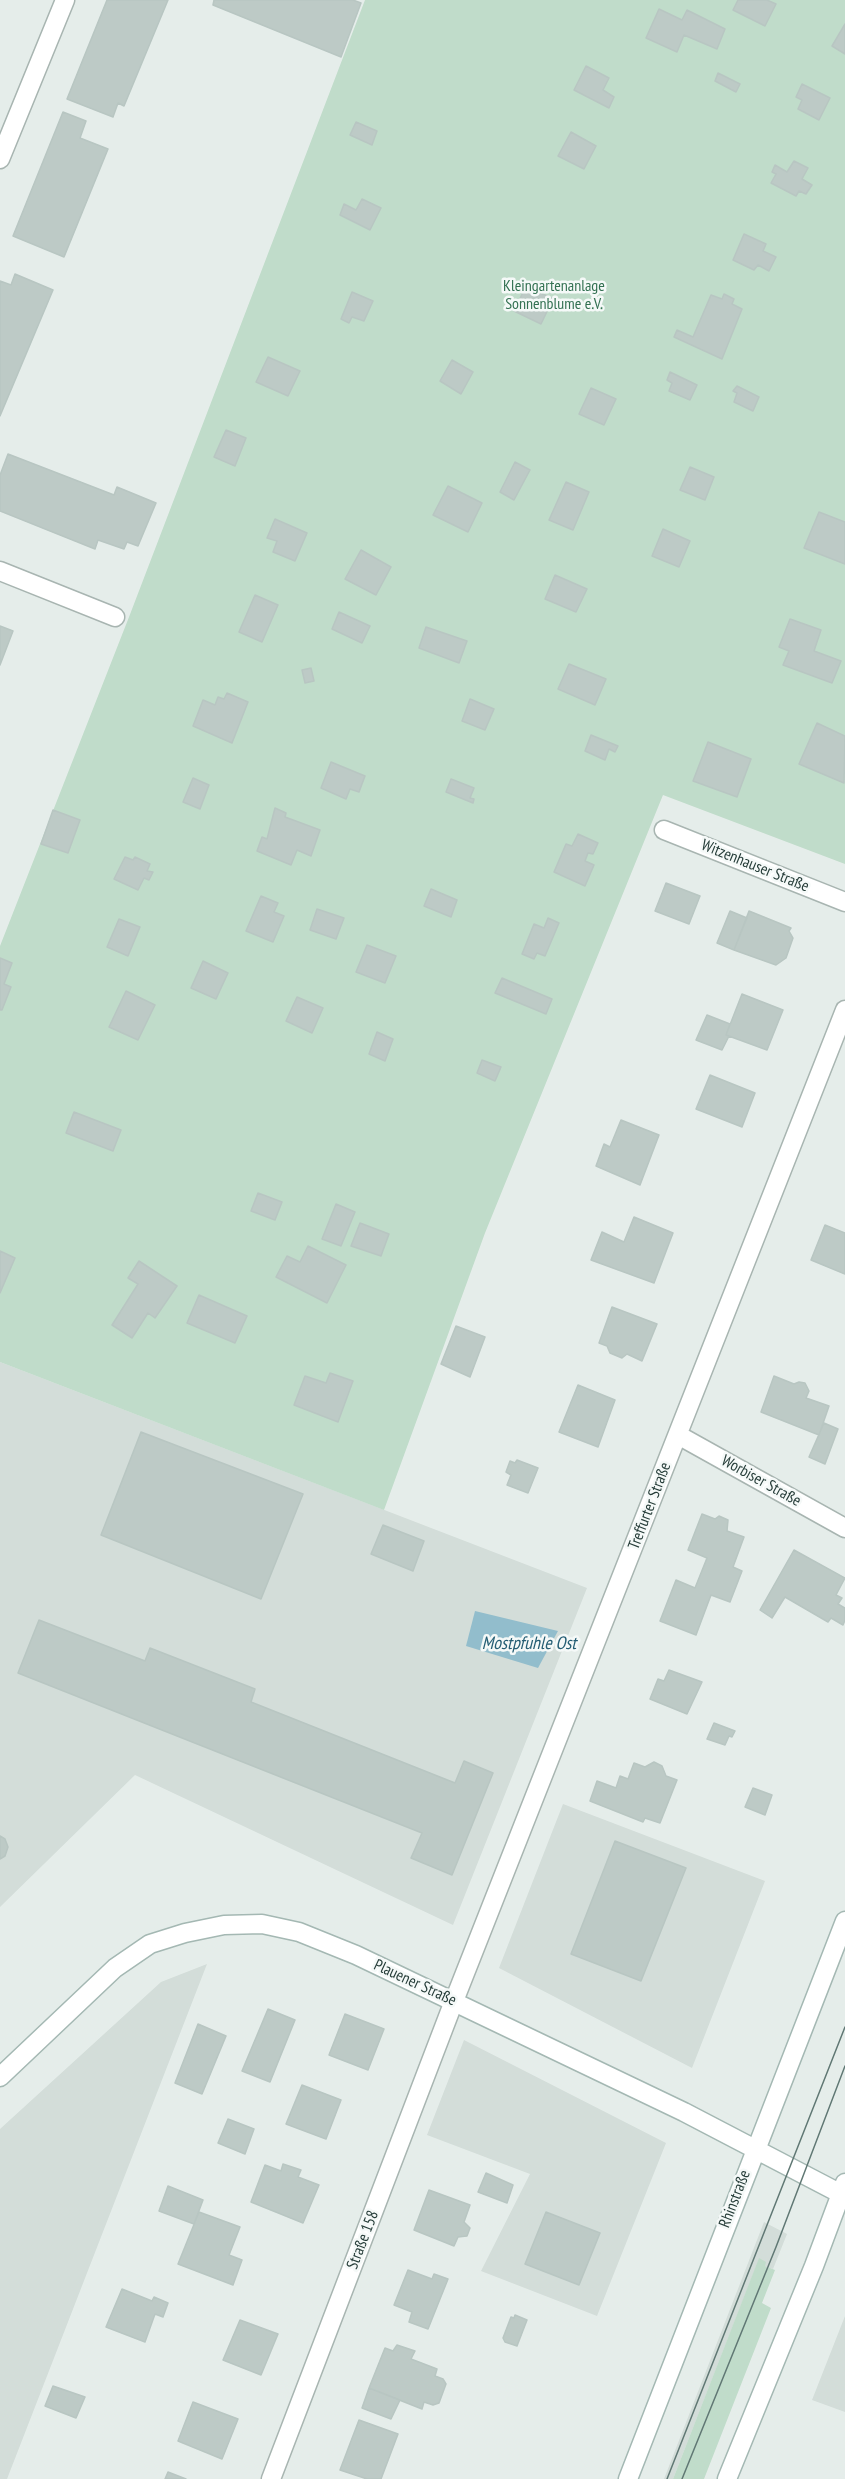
<!DOCTYPE html>
<meta charset="utf-8">
<style>
body{margin:0}
canvas{display:block;background:#e5edea}
</style>
<canvas width="845" height="2479"></canvas>
<script>
const g = document.querySelector('canvas').getContext('2d');
g.lineJoin = 'round';
function fill(path, color) { g.fillStyle = color; g.fill(path, 'evenodd'); }
const shape = rows => new Path2D(rows.map(r => 'M' + r).join(''));
function trace(path, color, width, dash) { g.strokeStyle = color; g.lineWidth = width; g.lineCap = dash ? 'butt' : 'round'; g.setLineDash(dash || []); g.stroke(path); }
function label(font, color, halo, rows, align = 'center') {
  g.font = font + ' "PT Sans Narrow",sans-serif'; g.lineWidth = 5; g.setLineDash([]); g.textBaseline = 'middle'; g.strokeStyle = halo; g.fillStyle = color; for (const [text, x, y, turn = 0] of rows) {
    g.save(); g.translate(x, y); g.rotate((+turn || 0) * Math.PI / 180); g.textAlign = isNaN(turn) ? turn : align; if (halo) g.strokeText(text, 0, 0); g.fillText(text, 0, 0); g.restore();
  }
}
fill(shape([
 [0,1362,587,1588,453,1925,135,1775,0,1907],
 [563,1804,765,1881,692,2068,499,1968],
 [207,1964,7,2479,0,2479,0,2129,161,1982],
 [464,2040,666,2143,597,2316,481,2271,530,2174,427,2135],
 [764,2222,787,2234,773,2269,765,2266,759,2259,673,2479,664,2479],
 [845,2316,845,2412,812,2400]
]), '#d3ddd9');
fill(shape([
 [365,0,845,0,845,864,663,795,485,1233,384,1510,0,1362,0,946,129,617],
 [759,2258,766,2262,765,2266,775,2270,762,2303,771,2308,704,2479,673,2479]
]), '#c0dcca');
fill(shape([
 [475,1611,558,1631,538,1668,466,1646]
]), '#92bdcc');
const building = shape([
 [107,0,168,0,124,106,118,103,113,117,67,99,107,0],
 [214,0,353,0,361,3,341,57,213,5,214,0],
 [738,0,767,0,776,4,765,26,733,10,738,0],
 [659,9,682,20,687,10,725,29,717,49,684,35,677,52,646,38,659,9],
 [845,24,845,54,832,46,845,24],
 [586,66,609,78,603,90,614,97,609,108,574,90,586,66],
 [718,73,740,84,736,92,715,81,718,73],
 [802,84,830,98,819,120,798,109,802,100,796,97,802,84],
 [63,112,86,121,80,138,108,149,64,257,13,236,63,112],
 [356,122,377,131,372,145,350,135,356,122],
 [571,132,596,146,584,169,558,156,571,132],
 [794,161,808,168,802,179,812,185,806,194,799,191,796,196,771,183,776,174,772,172,775,165,787,172,794,161],
 [362,199,381,208,370,230,340,215,344,204,356,210,362,199],
 [744,234,766,244,763,251,776,257,769,271,758,265,754,270,733,260,744,234],
 [15,274,53,290,0,416,0,281,11,285,15,274],
 [526,286,553,299,541,324,514,311,526,286],
 [352,292,373,301,364,321,352,317,349,323,341,319,352,292],
 [724,294,734,299,732,304,742,309,722,359,674,337,677,330,693,337,711,295,722,299,724,294],
 [268,357,300,371,288,396,256,382,268,357],
 [452,360,473,372,461,394,440,381,452,360],
 [670,372,697,385,690,400,669,391,672,383,667,380,670,372],
 [737,386,759,397,753,411,734,402,737,393,733,391,737,386],
 [591,388,616,399,604,425,579,414,591,388],
 [226,430,246,438,235,466,214,457,226,430],
 [8,454,114,495,117,487,156,503,138,546,127,542,124,549,98,540,95,549,0,511,0,475,8,454],
 [515,462,530,470,514,500,500,492,515,462],
 [690,467,714,477,705,500,680,490,690,467],
 [566,482,589,492,573,530,549,520,566,482],
 [448,486,482,503,468,532,433,515,448,486],
 [819,512,845,522,845,564,804,548,819,512],
 [275,519,307,533,295,561,273,552,277,541,267,538,275,519],
 [663,529,690,541,679,567,652,556,663,529],
 [361,550,391,567,376,595,345,579,361,550],
 [555,575,587,589,576,612,545,599,555,575],
 [255,595,278,605,262,642,239,632,255,595],
 [339,612,370,626,362,643,332,629,339,612],
 [790,619,821,630,814,651,841,661,832,683,783,665,789,651,779,647,790,619],
 [0,626,13,631,0,665,0,626],
 [426,627,467,641,459,663,419,648,426,627],
 [569,664,606,679,595,705,558,689,569,664],
 [311,668,314,681,305,683,302,670,311,668],
 [227,693,248,702,232,743,193,726,203,700,215,705,218,697,224,699,227,693],
 [470,699,494,709,485,730,462,721,470,699],
 [817,723,845,736,844,783,799,764,817,723],
 [591,735,618,746,615,752,609,749,605,760,585,751,591,735],
 [708,742,751,759,737,797,693,781,708,742],
 [331,762,365,776,359,792,350,789,346,799,321,788,331,762],
 [193,778,209,785,200,809,183,802,193,778],
 [451,779,474,788,470,798,474,799,473,803,446,792,451,779],
 [275,808,286,813,285,817,320,830,311,856,297,850,291,865,257,851,262,837,267,839,275,808],
 [53,810,80,820,68,853,41,844,53,810],
 [578,834,598,843,593,854,588,853,585,861,594,865,585,886,554,872,566,844,572,846,578,834],
 [125,857,133,860,135,857,150,864,147,871,153,872,149,880,144,878,138,890,114,879,125,857],
 [666,883,700,896,689,924,655,911,666,883],
 [431,889,457,900,451,917,424,906,431,889],
 [261,896,278,903,274,912,284,916,273,942,246,931,261,896],
 [317,909,344,918,336,939,310,930,317,909],
 [730,911,747,918,734,950,717,943,730,911],
 [749,911,791,928,789,931,793,938,786,958,776,965,734,950,749,911],
 [548,918,559,923,545,956,537,953,534,959,522,954,534,924,544,928,548,918],
 [119,919,140,927,128,956,107,947,119,919],
 [367,945,396,956,385,983,356,972,367,945],
 [0,958,12,963,4,984,11,987,2,1010,0,1010,0,958],
 [203,961,228,973,216,999,191,988,203,961],
 [502,978,552,999,546,1014,495,993,502,978],
 [126,991,155,1005,138,1040,109,1027,126,991],
 [742,994,783,1010,767,1050,726,1035,742,994],
 [297,997,323,1008,312,1033,286,1021,297,997],
 [707,1015,730,1024,726,1035,729,1036,722,1050,696,1040,707,1015],
 [377,1032,393,1039,385,1061,369,1054,377,1032],
 [482,1060,501,1067,495,1081,477,1073,482,1060],
 [710,1075,755,1093,742,1127,696,1109,710,1075],
 [74,1112,121,1130,113,1151,66,1133,74,1112],
 [621,1120,659,1135,640,1185,596,1166,604,1144,610,1147,621,1120],
 [258,1193,282,1202,275,1220,251,1211,258,1193],
 [336,1204,355,1212,341,1246,322,1239,336,1204],
 [634,1217,673,1233,654,1283,591,1260,602,1232,624,1242,634,1217],
 [360,1223,389,1234,381,1256,351,1246,360,1223],
 [825,1225,845,1233,845,1274,811,1260,825,1225],
 [308,1246,346,1265,327,1303,276,1277,287,1256,300,1262,308,1246],
 [0,1251,15,1258,0,1293,0,1251],
 [139,1261,177,1286,155,1318,148,1313,132,1338,112,1325,138,1284,128,1278,139,1261],
 [199,1295,247,1316,235,1343,187,1323,199,1295],
 [612,1307,657,1324,642,1361,627,1354,622,1358,610,1353,607,1346,599,1343,612,1307],
 [456,1326,485,1337,470,1377,441,1364,456,1326],
 [330,1373,353,1381,338,1422,294,1405,305,1376,326,1383,330,1373],
 [774,1376,794,1384,799,1382,805,1383,809,1391,806,1398,829,1406,819,1435,761,1412,774,1376],
 [578,1385,615,1400,598,1447,559,1432,578,1385],
 [824,1423,838,1429,825,1464,809,1457,824,1423],
 [141,1432,303,1494,261,1599,101,1535,141,1432],
 [517,1460,538,1468,528,1493,507,1485,511,1475,506,1472,510,1461,515,1463,517,1460],
 [702,1514,715,1519,719,1516,728,1520,727,1531,744,1537,733,1567,742,1571,730,1602,711,1595,696,1635,660,1621,676,1580,695,1588,707,1558,688,1550,702,1514],
 [383,1525,424,1541,413,1571,371,1554,383,1525],
 [794,1550,845,1578,836,1595,842,1598,838,1604,845,1608,845,1620,843,1625,831,1618,828,1622,785,1597,772,1618,760,1610,794,1550],
 [39,1620,145,1661,150,1648,255,1689,251,1702,455,1783,464,1761,493,1773,452,1875,411,1858,422,1833,18,1673,39,1620],
 [669,1670,702,1682,687,1714,650,1699,658,1679,664,1681,669,1670],
 [714,1723,735,1731,732,1737,729,1736,725,1745,707,1739,714,1723],
 [654,1762,662,1766,666,1776,677,1780,660,1823,645,1818,643,1822,590,1801,597,1781,616,1788,620,1776,628,1779,634,1763,645,1767,654,1762],
 [753,1788,772,1795,765,1815,745,1807,753,1788],
 [0,1836,5,1839,8,1847,5,1856,0,1859,0,1836],
 [615,1841,686,1868,641,1981,571,1954,615,1841],
 [268,2009,295,2020,270,2082,242,2071,268,2009],
 [345,2014,384,2029,368,2070,329,2055,345,2014],
 [198,2024,226,2036,202,2094,175,2083,198,2024],
 [302,2085,341,2100,326,2139,286,2124,302,2085],
 [228,2119,254,2129,245,2154,218,2143,228,2119],
 [283,2164,301,2170,298,2177,319,2185,303,2223,251,2202,265,2165,281,2171,283,2164],
 [486,2173,513,2185,507,2203,478,2192,486,2173],
 [168,2186,203,2200,194,2224,159,2211,168,2186],
 [429,2190,470,2205,464,2222,470,2228,467,2236,458,2237,454,2246,414,2230,429,2190],
 [199,2212,240,2227,229,2255,242,2260,233,2285,178,2264,199,2212],
 [546,2212,600,2233,579,2285,525,2264,546,2212],
 [408,2270,432,2279,434,2274,448,2279,428,2329,409,2322,412,2312,394,2305,408,2270],
 [122,2289,152,2301,154,2297,168,2303,163,2317,155,2314,145,2342,106,2327,122,2289],
 [515,2315,527,2320,517,2346,505,2342,503,2338,511,2317,514,2318,515,2315],
 [240,2320,278,2334,261,2375,223,2360,240,2320],
 [397,2345,415,2351,411,2359,437,2369,435,2376,443,2379,446,2384,439,2403,433,2405,424,2402,422,2409,369,2388,385,2348,393,2351,397,2345],
 [53,2386,85,2397,76,2418,45,2406,53,2386],
 [369,2388,400,2400,391,2419,362,2408,369,2388],
 [193,2402,238,2419,222,2459,178,2441,193,2402],
 [359,2420,398,2434,381,2479,367,2479,340,2470,359,2420],
 [168,2472,186,2479,165,2479,168,2472]
]);
fill(building, '#bdcac6');
trace(building, '#b8c6c2', 1.5);
const street = shape([
 [0,159,65,0],
 [0,571,115,617],
 [664,830,845,902],
 [678,1435,845,1528],
 [271,2479,454,2001,845,1010]
]);
const secondary = shape([
 [0,2077,115,1968,150,1944,185,1933,224,1925,262,1924,299,1932,356,1955,684,2112,845,2196],
 [628,2479,845,1921],
 [727,2479,814,2266,845,2183]
]);
trace(street, '#a8b5b1', 21);
trace(secondary, '#a4b8b3', 21);
trace(street, '#fff', 18);
trace(secondary, '#fff', 18);
trace(shape([
 [667,2479,845,2027],
 [682,2479,776,2247,845,2066]
]), '#607874', 1.5);
label('16px', '#337152', '#f5f9f8', [
 ["Kleingartenanlage",554,286],
 ["Sonnenblume e.V.",554,304]
]);
label('16px', '#263d39', '#f5f9f8', [
 ["Witzenhauser Straße",755,866,22],
 ["Worbiser Straße",761,1481,29],
 ["Treffurter Straße",650,1506,-69],
 ["Plauener Straße",415,1983,25],
 ["Rhinstraße",735,2199,-69],
 ["Straße 158",363,2240,-69]
]);
label('italic 18px', '#255e74', '#f5f9f8', [
 ["Mostpfuhle Ost",529,1644]
]);
</script>
